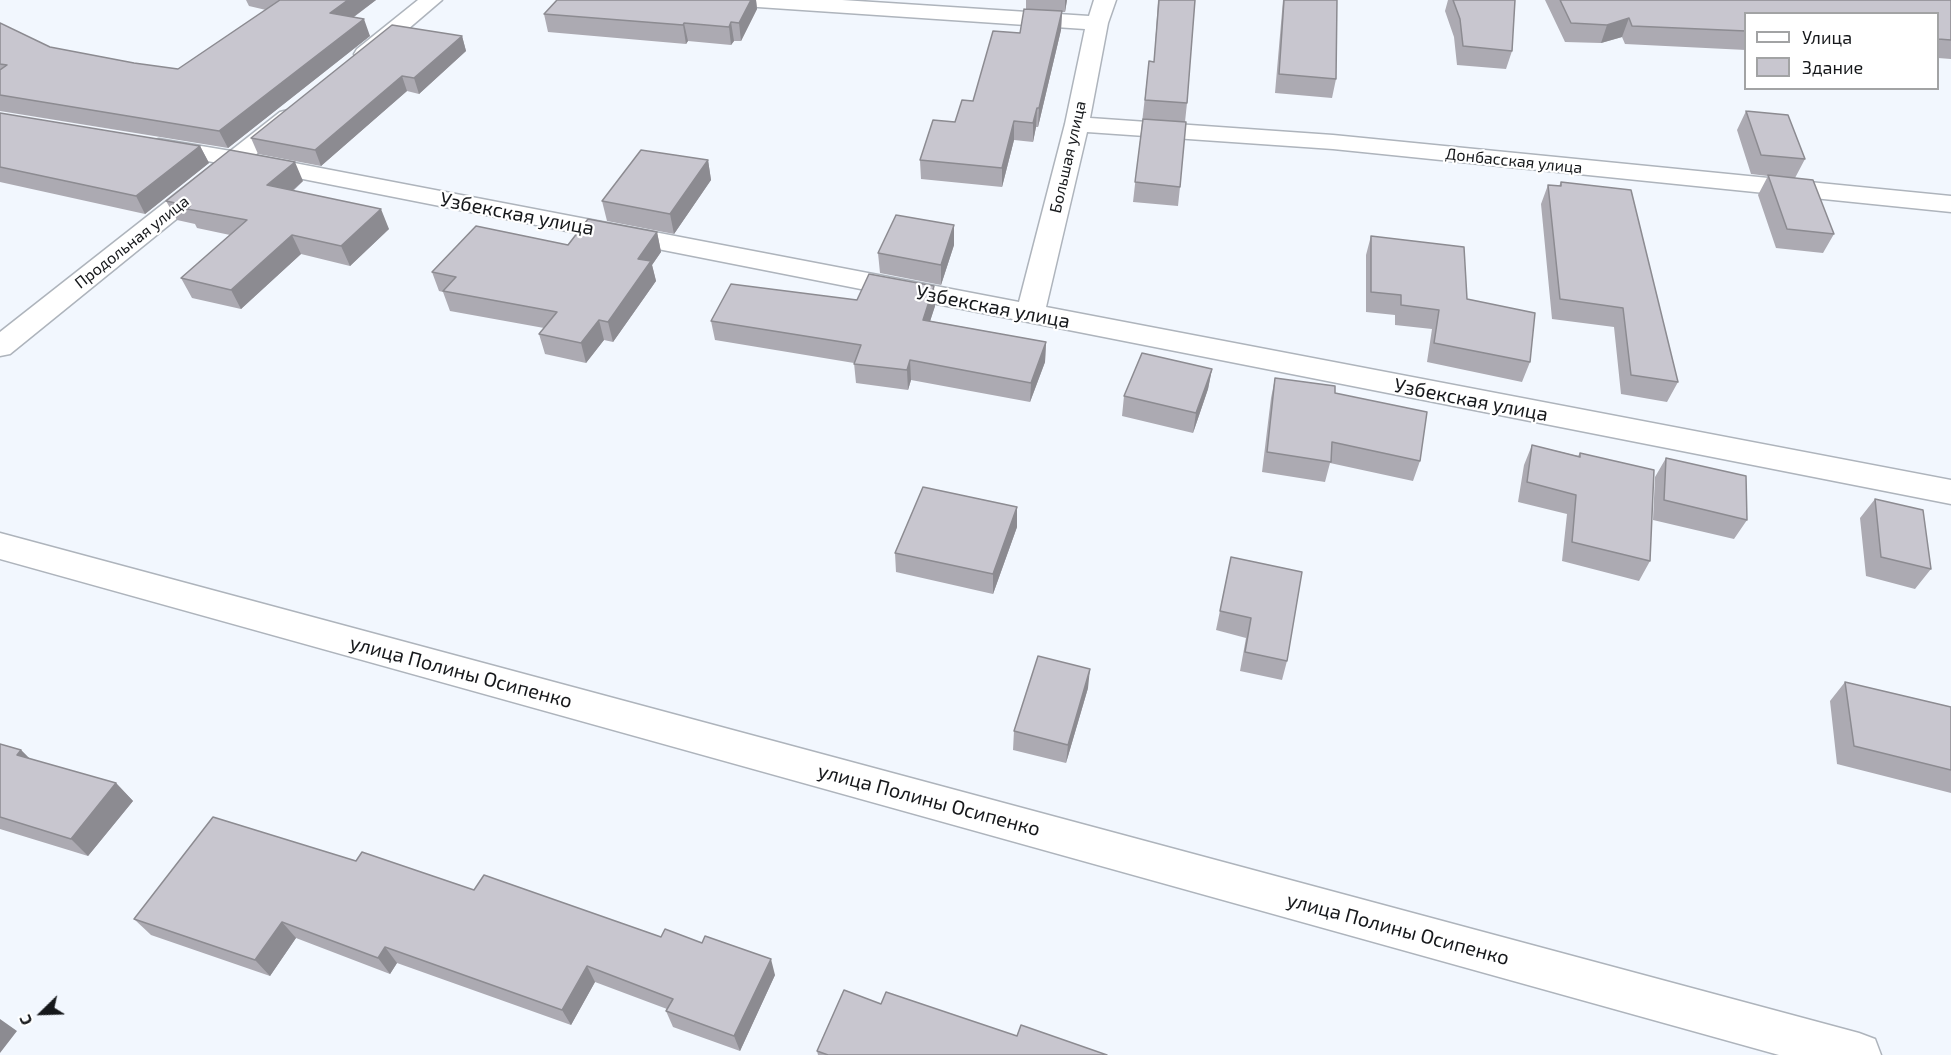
<!DOCTYPE html>
<meta charset="utf-8">
<style>
body{margin:0}
#map{position:relative;width:1951px;height:1055px;overflow:hidden;background:#f2f7fe;font-family:"Exo 2",sans-serif}
canvas{display:block}
.legend{position:absolute;left:1744px;top:12px;width:195px;height:78px;box-sizing:border-box;background:#fff;border:2px solid #a2a3a4;margin:0;padding:8px 10px;list-style:none;font-size:18px;color:#16181b}
.legend li{display:flex;align-items:center;gap:12px;height:30px}
.legend b{width:30px;border:2px solid #a2a3a4}
.north{position:absolute;left:12px;top:983px;width:60px;height:60px;-webkit-text-stroke:4px #fff;paint-order:stroke;rotate:247deg;font-size:16px;font-weight:700;line-height:24px;text-align:center;color:#16181b}
.north::after{content:'';display:block;margin:auto;width:21px;height:27px;background:#16181b;clip-path:polygon(50% 0,100% 100%,50% 72%,0 100%)}
</style>
<div id="map">
<canvas width="1951" height="1055"></canvas>
<ul class="legend">
<li><b style="height:8px;background:#fff"></b>Улица</li>
<li><b style="height:16px;background:#c8c6cf"></b>Здание</li>
</ul>
<div class="north">С</div>
</div>
<script>
const g = document.querySelector('canvas').getContext('2d');
g.lineJoin = 'round';
const shape = rows => new Path2D(rows.map(r => 'M' + r).join(''));
function trace(path, color, width, dash) { g.strokeStyle = color; g.lineWidth = width; g.lineCap = dash ? 'butt' : 'round'; g.setLineDash(dash || []); g.stroke(path); }
function fill(path, color) { g.fillStyle = color; g.fill(path, 'evenodd'); }
function label(font, color, halo, rows, align = 'center') {
  g.font = font + ' "Exo 2",sans-serif'; g.lineWidth = 4.5; g.setLineDash([]); g.textBaseline = 'middle'; g.strokeStyle = halo; g.fillStyle = color; for (const [text, x, y, turn = 0] of rows) {
    g.save(); g.translate(x, y); g.rotate((+turn || 0) * Math.PI / 180); g.textAlign = isNaN(turn) ? turn : align; if (halo) g.strokeText(text, 0, 0); g.fillText(text, 0, 0); g.restore();
  }
}
const minor = shape([
 [732,0,842,0,1089,16,1094,0,1116,0,1108,23,1090,118,1333,135,1951,196,1951,212,1333,149,1087,132,1046,307,1951,480,1951,504,237,166,159,153,150,151,147,146,150,141,159,139,237,152,1019,302,1065,124,1085,29,743,6,736,4,732,0]
]);
const secondary = shape([
 [418,0,442,0,373,59,365,61,357,59,354,54,357,49,418,0],
 [288,110,296,112,300,117,296,122,10,354,0,356,0,332,280,112,288,110],
 [0,533,1859,1033,1875,1039,1881,1055,1779,1055,0,559,0,533]
]);
trace(minor, '#aeb4bc', 3);
trace(secondary, '#aeb4bc', 3);
fill(minor, '#fff');
fill(secondary, '#fff');
fill(shape([
 [246,0,376,0,354,17,370,36,228,148,0,111,0,23,50,47,134,63,178,69,266,10,249,6],
 [557,0,756,0,757,9,741,41,734,41,731,45,688,41,686,44,548,32,544,14],
 [1026,0,1067,0,1065,12,1062,12,1061,30,1038,127,1036,127,1033,142,1014,140,1002,187,921,179,920,160,955,122,973,101,1020,33,1026,9],
 [1158,0,1195,0,1187,103,1185,122,1180,187,1178,206,1133,202,1149,61,1154,62],
 [1283,0,1337,0,1336,79,1332,98,1275,93],
 [1448,0,1515,0,1512,51,1506,69,1457,65,1454,37,1445,11],
 [1545,0,1951,0,1951,59,1938,58,1938,14,1746,14,1746,50,1625,44,1622,37,1601,43,1565,42],
 [462,36,466,51,419,94,407,91,321,166,258,154,251,138],
 [1746,111,1805,159,1795,178,1834,234,1823,253,1776,248,1758,195,1768,176,1751,174,1737,130],
 [0,113,200,146,209,163,145,214,0,182],
 [708,160,711,180,674,234,607,221,602,201],
 [303,181,293,191,389,229,350,266,301,254,241,309,192,298,181,278,230,235,197,228,195,224,177,220,166,201],
 [1561,182,1678,382,1667,402,1621,394,1614,327,1552,319,1541,204,1548,185,1559,186],
 [954,225,954,245,941,285,880,273,878,253],
 [657,232,661,252,652,265,656,281,613,342,604,340,586,363,545,354,539,334,544,328,450,311,443,292,439,291,432,272,568,245],
 [1371,236,1467,299,1530,362,1522,382,1427,362,1432,329,1395,325,1395,315,1366,312,1366,255],
 [857,300,935,306,930,321,1046,342,1045,362,1030,402,911,380,908,390,856,383,854,363,715,340,711,321],
 [1212,369,1208,389,1193,433,1122,416,1124,396],
 [1275,378,1335,393,1420,461,1413,481,1330,463,1325,482,1262,472,1271,398],
 [1532,445,1578,456,1580,453,1650,561,1639,581,1562,561,1567,514,1518,502,1524,465],
 [1666,458,1747,520,1734,539,1653,520,1655,477],
 [1875,499,1931,569,1915,589,1866,576,1860,518],
 [1017,507,1017,527,993,594,896,572,895,553],
 [1231,557,1287,661,1282,680,1240,671,1246,638,1216,630],
 [1845,682,1951,707,1951,793,1837,764,1830,701],
 [1088,688,1066,763,1013,750,1014,731],
 [0,744,21,750,30,759,116,783,133,801,88,856,0,829],
 [356,861,661,937,775,975,740,1051,673,1027,666,1011,667,1009,595,982,571,1025,397,963,390,974,296,938,270,976,151,935,134,919],
 [881,1004,1017,1036,1107,1055,818,1055,817,1051]
]), '#acaab2');
fill(shape([
 [348,0,376,0,336,30,330,13],
 [751,0,756,0,757,9,741,41,739,23],
 [1065,0,1067,0,1065,12],
 [1062,11,1061,30,1038,127,1039,108],
 [1629,18,1622,37,1601,43,1607,25],
 [364,19,370,36,228,148,219,131],
 [731,22,734,41,731,45,729,27],
 [684,23,688,41,686,44,683,25],
 [462,36,466,51,419,94,414,78],
 [402,76,407,91,321,166,315,150],
 [1037,108,1036,127,1033,142,1033,123],
 [1014,121,1014,140,1002,187,1002,168],
 [200,146,209,163,145,214,136,196],
 [708,160,711,180,674,234,670,214],
 [295,162,303,181,276,205,267,185],
 [381,209,389,229,350,266,341,246],
 [954,225,954,245,941,285,941,265],
 [657,232,661,252,652,265,656,281,613,342,608,322,638,259],
 [292,235,301,254,241,309,231,290],
 [934,286,935,306,924,340,923,320],
 [599,320,604,340,586,363,581,343],
 [1046,342,1045,362,1030,402,1031,383],
 [910,360,911,380,908,390,907,370],
 [1212,369,1208,389,1193,433,1196,413],
 [1017,507,1017,527,993,594,993,574],
 [1090,669,1088,688,1066,763,1068,745],
 [21,750,39,768,17,755],
 [116,783,133,801,88,856,71,839],
 [282,922,296,938,270,976,255,960],
 [385,947,397,963,390,974,378,958],
 [771,959,775,975,740,1051,734,1036],
 [587,966,595,982,571,1025,562,1010],
 [0,1019,17,1031,0,1053]
]), '#8c8b91');
const building = shape([
 [280,0,348,0,330,13,364,19,219,131,0,95,0,70,7,65,0,64,0,23,50,47,134,63,178,69,280,0],
 [557,0,751,0,739,23,731,22,729,27,684,23,683,25,544,14,557,0],
 [1159,0,1195,0,1187,103,1145,100,1149,61,1154,62,1159,0],
 [1284,0,1337,0,1336,79,1279,74,1284,0],
 [1453,0,1515,0,1512,51,1463,46,1460,19,1453,0],
 [1560,0,1951,0,1951,40,1938,39,1938,14,1746,14,1746,31,1632,26,1629,18,1607,25,1571,23,1560,0],
 [1024,9,1062,11,1039,108,1037,108,1033,123,1014,121,1002,168,920,160,933,120,955,122,962,100,973,101,993,31,1020,33,1024,9],
 [392,25,462,36,414,78,402,76,315,150,251,138,392,25],
 [1746,111,1788,115,1805,159,1761,155,1746,111],
 [0,113,200,146,136,196,0,167,0,113],
 [1143,119,1186,122,1180,187,1135,182,1143,119],
 [230,150,295,162,267,185,381,209,341,246,292,235,231,290,181,278,247,220,187,209,190,206,166,201,230,150],
 [641,150,708,160,670,214,602,201,641,150],
 [1768,175,1813,180,1834,234,1787,229,1768,175],
 [1561,182,1631,190,1678,382,1631,375,1623,308,1560,299,1548,185,1561,186,1561,182],
 [896,215,954,225,941,265,878,253,896,215],
 [588,219,657,232,638,259,651,261,608,322,599,320,581,343,539,334,557,312,443,291,456,277,432,272,476,226,568,245,588,219],
 [1371,236,1464,247,1467,299,1535,313,1530,362,1434,343,1439,310,1401,305,1401,295,1371,292,1371,236],
 [869,274,934,286,923,320,1046,342,1031,383,910,360,907,370,854,364,861,345,711,321,731,284,857,300,869,274],
 [1142,353,1212,369,1196,413,1124,396,1142,353],
 [1275,378,1335,386,1335,393,1427,412,1420,461,1332,442,1331,462,1267,452,1275,378],
 [1532,445,1580,457,1580,453,1654,470,1650,561,1572,542,1576,495,1527,482,1532,445],
 [1666,458,1746,476,1747,520,1664,500,1666,458],
 [923,487,1017,507,993,574,895,553,923,487],
 [1875,499,1923,510,1931,569,1881,557,1875,499],
 [1231,557,1302,572,1287,661,1245,652,1251,618,1220,611,1231,557],
 [1038,656,1090,669,1068,745,1014,731,1038,656],
 [1845,682,1951,707,1951,770,1854,746,1845,682],
 [0,744,21,750,17,755,116,783,71,839,0,817,0,744],
 [213,817,356,861,362,852,474,890,484,875,661,937,665,929,702,943,705,936,771,959,734,1036,666,1011,673,999,587,966,562,1010,385,947,378,958,282,922,255,960,134,919,213,817],
 [844,990,881,1004,886,992,1017,1036,1021,1025,1107,1055,828,1055,817,1051,844,990]
]);
fill(building, '#c8c6cf');
trace(building, '#8c8b91', 1.5);
label('16px', '#16181b', '#fff', [
 ["Большая улица",1068,157,-77],
 ["Донбасская улица",1514,161,6],
 ["Продольная улица",132,242,-38]
]);
label('20px', '#16181b', '#fff', [
 ["Узбекская улица",517,214,11],
 ["Узбекская улица",993,307,11],
 ["Узбекская улица",1471,400,11],
 ["улица Полины Осипенко",461,672,15],
 ["улица Полины Осипенко",929,800,15],
 ["улица Полины Осипенко",1398,929,15]
]);
</script>
